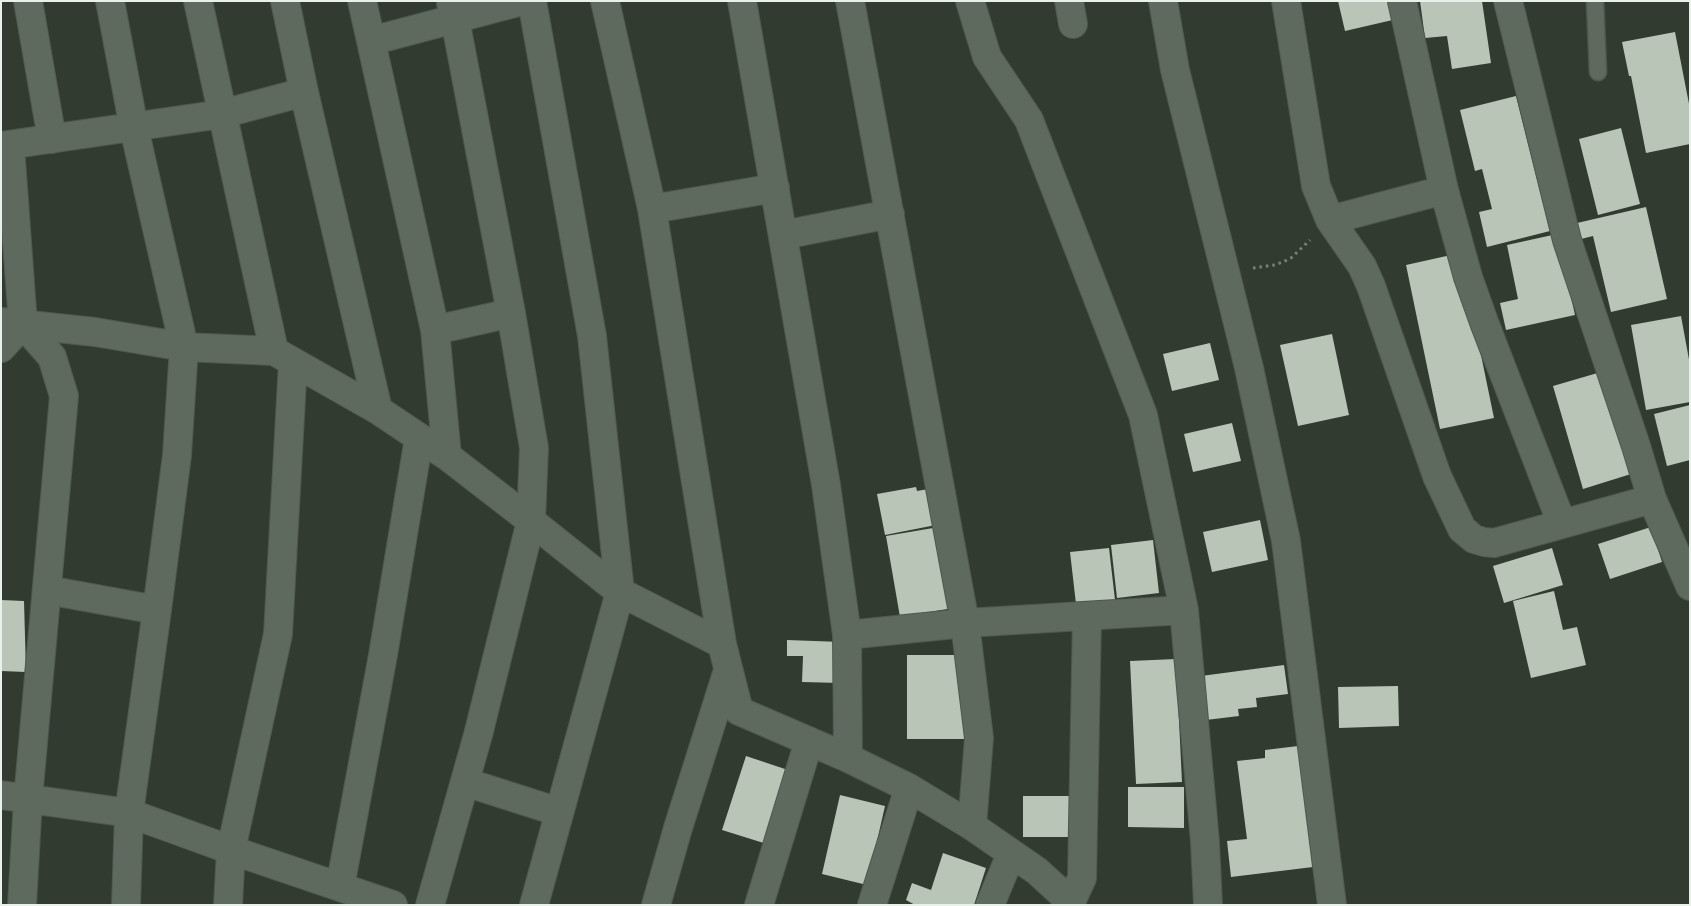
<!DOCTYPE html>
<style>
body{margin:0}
#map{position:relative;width:1691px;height:906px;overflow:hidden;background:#313b30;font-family:"PT Sans",sans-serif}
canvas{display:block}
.frame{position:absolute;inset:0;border:2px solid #eaf1ea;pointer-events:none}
</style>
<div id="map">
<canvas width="1691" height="906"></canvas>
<div class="frame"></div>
</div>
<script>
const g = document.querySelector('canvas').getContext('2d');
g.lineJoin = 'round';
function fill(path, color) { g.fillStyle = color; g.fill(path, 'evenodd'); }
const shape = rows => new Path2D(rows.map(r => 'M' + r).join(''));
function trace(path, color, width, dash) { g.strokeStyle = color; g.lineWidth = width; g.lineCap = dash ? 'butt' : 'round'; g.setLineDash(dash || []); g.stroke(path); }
fill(shape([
 [1338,1,1393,1,1397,19,1345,31],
 [1420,1,1482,1,1491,63,1452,69,1447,36,1425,38],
 [1675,32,1690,109,1690,144,1646,153,1631,76,1629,76,1622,42],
 [1516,96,1550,231,1487,247,1479,212,1492,209,1482,169,1475,171,1460,110],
 [1621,128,1640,204,1598,215,1579,139],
 [1646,207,1667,299,1611,312,1593,236,1581,239,1577,223],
 [1557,234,1575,315,1506,330,1500,303,1518,299,1507,245],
 [1460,253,1494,418,1440,429,1406,265],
 [1681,316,1690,365,1690,402,1646,410,1631,325],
 [1332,334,1349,415,1298,426,1280,345],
 [1210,343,1219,380,1172,391,1163,354],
 [1601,372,1631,474,1583,489,1553,386],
 [1690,405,1690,460,1667,466,1654,414],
 [1232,423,1241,461,1193,472,1184,434],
 [916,487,917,491,934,488,941,524,885,535,877,494],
 [1260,520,1268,560,1212,572,1203,532],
 [939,527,953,608,900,617,886,536],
 [1651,527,1662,562,1610,579,1598,544],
 [1153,540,1159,593,1117,598,1111,545],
 [1109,548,1115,600,1076,604,1070,552],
 [1552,548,1563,585,1504,603,1493,566],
 [1554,591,1563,630,1577,627,1586,665,1531,678,1513,601],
 [1,600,24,601,26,672,1,671],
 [787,640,842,642,841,683,802,682,803,656,787,656],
 [907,655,967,655,967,739,907,739],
 [1176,659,1182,782,1136,784,1130,661],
 [1284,665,1288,694,1256,698,1257,707,1238,709,1239,716,1206,720,1201,676],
 [1398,686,1399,726,1339,728,1338,687],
 [1298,746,1313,867,1231,877,1227,841,1247,839,1237,761,1265,758,1265,750],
 [746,756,794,772,770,845,722,830],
 [1128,787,1184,787,1184,828,1128,827],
 [840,795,885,806,867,885,822,874],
 [1023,796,1077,796,1078,837,1023,837],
 [943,853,986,868,974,905,915,905,906,900,912,883,931,890]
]), '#b9c5b7');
const lane = shape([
 [1595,1,1598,72]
]);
const street = shape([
 [28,1,52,139],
 [198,1,274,351],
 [285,1,304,92,378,410],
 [362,1,371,41],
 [532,1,592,336,620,592,534,905],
 [605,1,652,209,722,644],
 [742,1,826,485,847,635,848,758],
 [970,1,987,57,1029,120,1143,415,1184,610,1205,842,1208,905],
 [1069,1,1073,24],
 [1163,1,1175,70,1249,368,1286,541,1332,905],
 [1286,1,1316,186,1330,220,1362,266,1371,286,1437,476,1462,529,1474,539,1484,542,1494,543,1652,499],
 [1402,1,1444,190,1468,277,1484,322,1562,524],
 [1508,1,1567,240,1636,446,1652,499,1690,586],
 [1,146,222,114,304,92],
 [10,146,23,324,52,357,64,396,28,799,22,905],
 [652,209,775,188],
 [1330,220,1444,190],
 [783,235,890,214],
 [1,322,95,332,184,347,274,351,378,410,447,456,531,521,620,592,722,644,739,711,848,758,909,788,972,826,1037,871,1071,902,1071,905],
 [435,330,511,313,455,19,451,3],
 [1,348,23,324],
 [447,456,435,330,371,41,522,1],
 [47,590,157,610,177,455,184,347,134,128,110,1],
 [847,635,965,623,850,1],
 [465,782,559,812],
 [1,795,129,813,231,850,393,905],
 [972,826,979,738,965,623,1184,610],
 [340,887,383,655,419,438],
 [1071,902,1082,878,1087,616],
 [126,905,129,813,157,610],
 [228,905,231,850,278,634,293,362],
 [430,905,478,735,531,521,534,448,511,313],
 [656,905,678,828,728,670],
 [759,905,809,741],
 [872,905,909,788],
 [990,905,1011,854]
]);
trace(lane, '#4f584f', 19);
trace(street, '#4f584f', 30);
trace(shape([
 [1253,268,1274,265,1283,262,1291,258,1310,240]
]), '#7a837a', 3, [2.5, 4]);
trace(lane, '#5e6a5d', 16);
trace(street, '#5e6a5d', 28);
</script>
